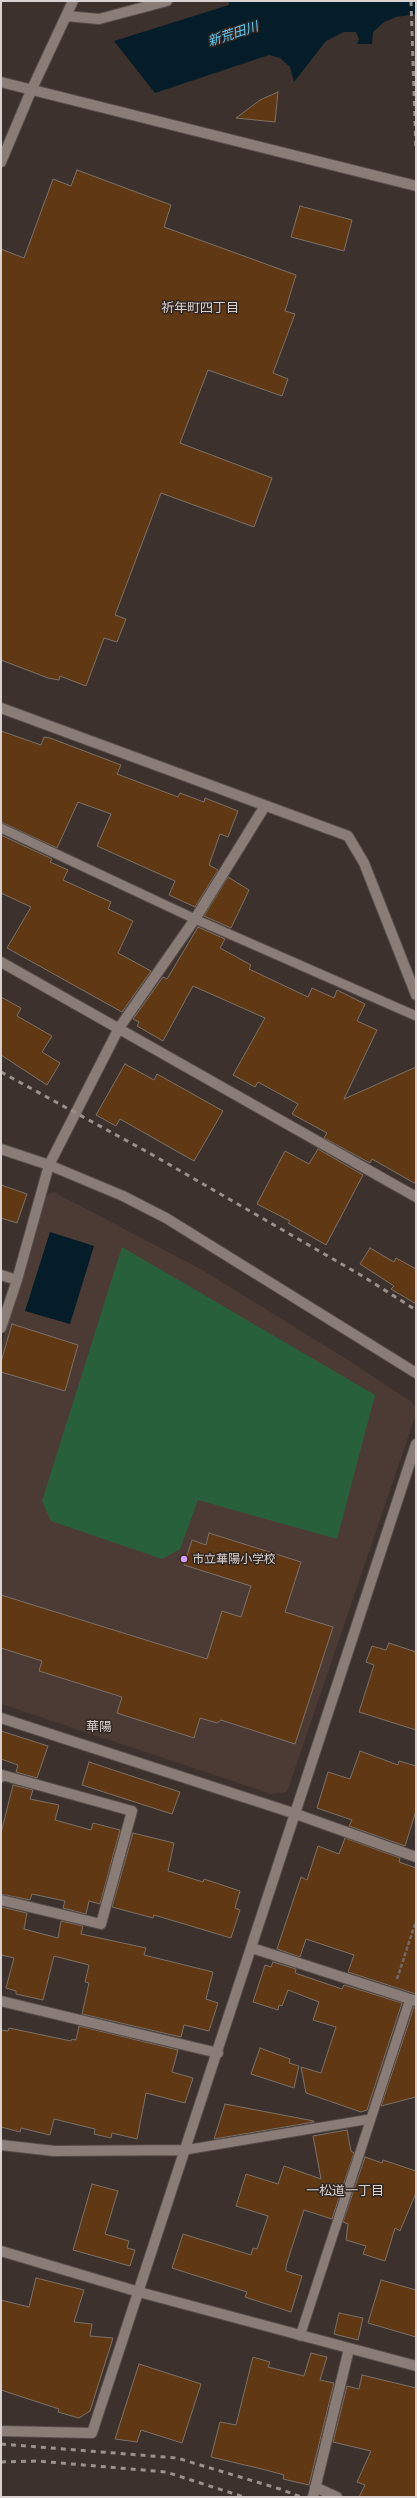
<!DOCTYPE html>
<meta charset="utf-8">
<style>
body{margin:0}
#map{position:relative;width:417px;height:2498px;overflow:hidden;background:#3c312c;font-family:Lato,sans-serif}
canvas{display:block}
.frame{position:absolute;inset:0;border:2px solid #dad2d0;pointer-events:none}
</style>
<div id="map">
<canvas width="417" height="2498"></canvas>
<div class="frame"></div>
</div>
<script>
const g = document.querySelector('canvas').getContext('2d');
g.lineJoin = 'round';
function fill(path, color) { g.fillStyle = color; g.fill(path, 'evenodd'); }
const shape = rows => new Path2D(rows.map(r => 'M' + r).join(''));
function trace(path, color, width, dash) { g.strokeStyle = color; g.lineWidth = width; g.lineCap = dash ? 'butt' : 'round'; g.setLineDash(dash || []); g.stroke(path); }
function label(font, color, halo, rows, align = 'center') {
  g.font = font + ' Lato,"Noto Sans JP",sans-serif'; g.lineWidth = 3; g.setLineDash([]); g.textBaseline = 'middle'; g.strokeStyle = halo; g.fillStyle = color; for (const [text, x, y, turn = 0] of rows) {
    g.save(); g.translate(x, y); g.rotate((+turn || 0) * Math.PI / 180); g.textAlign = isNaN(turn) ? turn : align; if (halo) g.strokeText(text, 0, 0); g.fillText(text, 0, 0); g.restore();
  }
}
fill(shape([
 [54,1192,204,1271,348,1360,413,1403,416,1409,416,1414,287,1792,271,1794,1,1704,1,1347,45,1196]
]), '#4c3b34');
fill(shape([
 [122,1247,375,1395,337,1539,198,1500,180,1549,162,1559,51,1521,42,1501]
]), '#29603c');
fill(shape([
 [229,1,416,1,416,14,396,17,384,22,373,32,372,44,357,44,359,39,356,32,344,32,326,41,294,82,290,67,280,58,269,55,155,93,114,41,229,5],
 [50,1232,94,1246,70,1324,25,1311]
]), '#041d28');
const building = shape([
 [278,92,275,122,236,118,260,100,278,92],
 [77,170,171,205,164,227,296,275,285,311,295,314,273,373,288,379,282,396,208,370,180,443,272,478,254,527,161,493,115,615,126,619,117,642,104,638,86,686,60,676,59,680,48,678,1,660,1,249,24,258,53,179,71,186,77,170],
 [300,206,352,220,344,251,291,237,300,206],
 [1,731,41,745,44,737,50,738,121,765,117,774,178,797,180,793,204,802,205,798,238,811,228,837,220,834,209,865,218,870,195,907,169,895,175,881,97,846,111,814,78,802,57,848,1,822,1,731],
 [1,835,52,859,50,862,68,870,63,880,111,902,108,909,133,921,118,953,151,971,122,1012,7,948,31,907,1,893,1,835],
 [228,877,249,890,231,928,204,916,228,877],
 [198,927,225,939,220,948,251,965,249,969,308,997,312,988,334,998,337,990,365,1004,357,1021,377,1030,344,1099,416,1067,416,1184,372,1159,370,1163,324,1138,327,1133,292,1114,298,1104,258,1082,255,1087,233,1075,265,1018,193,986,163,1041,137,1026,139,1022,133,1019,163,977,167,979,198,927],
 [1,997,21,1008,17,1016,52,1036,42,1052,60,1063,47,1085,1,1055,1,997],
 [125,1064,154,1080,157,1074,223,1111,194,1161,120,1119,116,1126,96,1115,125,1064],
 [318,1149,363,1175,326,1245,288,1223,290,1221,257,1204,285,1151,309,1164,318,1149],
 [1,1185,27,1194,17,1223,1,1218,1,1185],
 [370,1248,394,1262,396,1258,416,1269,416,1304,391,1289,394,1286,360,1264,370,1248],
 [12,1324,78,1345,65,1391,1,1372,1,1362,12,1324],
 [209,1533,301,1562,285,1612,333,1627,295,1744,221,1720,217,1723,200,1718,194,1738,117,1713,122,1697,39,1671,42,1661,1,1648,1,1595,207,1659,222,1611,241,1617,251,1586,184,1565,192,1540,206,1545,209,1533],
 [389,1643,416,1652,416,1730,359,1712,374,1665,366,1662,372,1646,386,1650,389,1643],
 [1,1731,48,1746,37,1778,16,1772,18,1765,1,1759,1,1731],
 [360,1751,398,1765,399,1761,416,1766,416,1811,405,1846,349,1826,352,1820,317,1808,328,1772,350,1779,360,1751],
 [89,1762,180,1792,172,1814,82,1785,89,1762],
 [13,1785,33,1790,30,1799,59,1805,55,1820,91,1830,93,1823,120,1830,100,1904,89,1901,86,1914,63,1908,65,1901,32,1894,30,1900,1,1894,1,1833,13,1785],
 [133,1833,174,1843,168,1871,203,1882,204,1879,240,1891,235,1908,240,1910,231,1938,154,1915,153,1918,112,1907,133,1833],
 [345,1838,400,1858,399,1862,416,1868,416,1994,348,1972,354,1955,306,1939,300,1957,277,1949,301,1877,307,1880,318,1846,339,1854,345,1838],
 [1,1907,27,1913,24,1929,58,1938,61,1921,83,1926,81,1934,146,1948,144,1955,213,1972,206,1999,218,2003,209,2031,184,2025,181,2037,82,2014,89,1983,85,1982,89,1965,54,1956,43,2000,16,1994,16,1991,6,1988,14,1958,1,1955,1,1907],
 [273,1962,296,1969,295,1973,342,1989,344,1985,402,2003,367,2110,361,2112,306,2093,301,2067,321,2073,336,2027,313,2020,319,2002,288,1990,282,2006,279,2005,278,2010,253,2002,265,1965,271,1967,273,1962],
 [414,2007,416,2007,416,2097,381,2106,414,2007],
 [79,2026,178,2050,172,2072,193,2078,185,2103,146,2093,137,2139,112,2133,111,2138,94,2134,95,2129,54,2119,50,2135,21,2128,20,2132,1,2127,1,2030,8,2031,9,2028,71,2041,72,2039,76,2040,79,2026],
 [260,2048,290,2059,289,2063,299,2066,294,2088,251,2074,260,2048],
 [225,2104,314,2121,314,2122,214,2139,225,2104],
 [347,2130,351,2151,354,2153,332,2219,304,2210,286,2266,286,2271,302,2276,291,2312,245,2297,247,2292,172,2268,183,2234,251,2255,253,2248,257,2249,268,2216,236,2206,246,2174,278,2184,284,2166,321,2179,313,2136,347,2130],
 [365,2157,382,2163,383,2160,416,2171,416,2193,400,2231,395,2228,385,2261,363,2254,366,2246,346,2240,348,2224,343,2222,365,2157],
 [92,2184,118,2191,105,2234,129,2241,127,2248,135,2250,130,2266,73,2250,92,2184],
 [36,2278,84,2290,74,2322,92,2324,90,2336,113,2338,90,2411,79,2418,58,2412,59,2409,1,2390,1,2300,29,2307,36,2278],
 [381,2280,416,2290,416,2337,368,2323,381,2280],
 [339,2313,363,2318,358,2340,334,2334,339,2313],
 [311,2353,327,2357,320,2380,334,2383,309,2485,283,2479,284,2475,266,2470,211,2457,220,2422,236,2425,253,2357,270,2362,268,2367,304,2376,311,2353],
 [139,2364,201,2384,182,2443,141,2430,137,2442,115,2439,139,2364],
 [362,2375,416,2388,416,2497,359,2497,365,2485,357,2482,371,2451,333,2442,347,2386,359,2389,362,2375]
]);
fill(building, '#603914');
trace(building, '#7c7169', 1);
const lane = shape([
 [1,828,195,919,416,1016],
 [185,2150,370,2119],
 [300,2336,410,1999]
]);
const street = shape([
 [66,16,99,19,167,1],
 [1,162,31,91,73,1],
 [1,708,348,836,364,863,416,995],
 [1,962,416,1197],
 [1,1275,17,1280],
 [1,1328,17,1280,49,1165,119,1028,195,919,265,806],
 [1,1718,296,1814,416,1857],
 [1,1777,2,1775,132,1811,101,1924,1,1900],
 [252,1948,416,2001],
 [1,2001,218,2053],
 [1,2145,54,2151,185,2150],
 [1,2431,92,2433,416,1444],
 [315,2487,337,2497],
 [313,2497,349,2349]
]);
const secondary = shape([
 [1,82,416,186],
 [1,1149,49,1165,123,1196,166,1218,416,1373],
 [1,2251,139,2292,416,2366]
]);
trace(lane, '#564d49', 11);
trace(street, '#564d49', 12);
trace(secondary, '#564d49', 12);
trace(shape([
 [397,1979,416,1921]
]), '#736965', 2.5, [4, 2]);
trace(lane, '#8a7d78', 9);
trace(street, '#8a7d78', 10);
trace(secondary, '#8a7d78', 10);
trace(shape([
 [411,1,416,150],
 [1,1072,151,1154,364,1277,416,1310],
 [1,2444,177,2458,280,2489,301,2497],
 [1,2462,37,2461,166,2472,244,2497]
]), '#9a918e', 3, [5, 5]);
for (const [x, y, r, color] of [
 [184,1559,4,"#d29dfd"]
]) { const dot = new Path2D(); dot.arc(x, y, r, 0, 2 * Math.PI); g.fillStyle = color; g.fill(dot); trace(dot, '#322722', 1.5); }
label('12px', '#dad2d0', '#322722', [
 ["市立華陽小学校",192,1559]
], 'left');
label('italic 13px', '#59cdfd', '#322722', [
 ["新荒田川",233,34,-18]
]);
label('13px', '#dad2d0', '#322722', [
 ["祈年町四丁目",200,308],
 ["華陽",99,1727],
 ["一松道一丁目",345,2191]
]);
</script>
